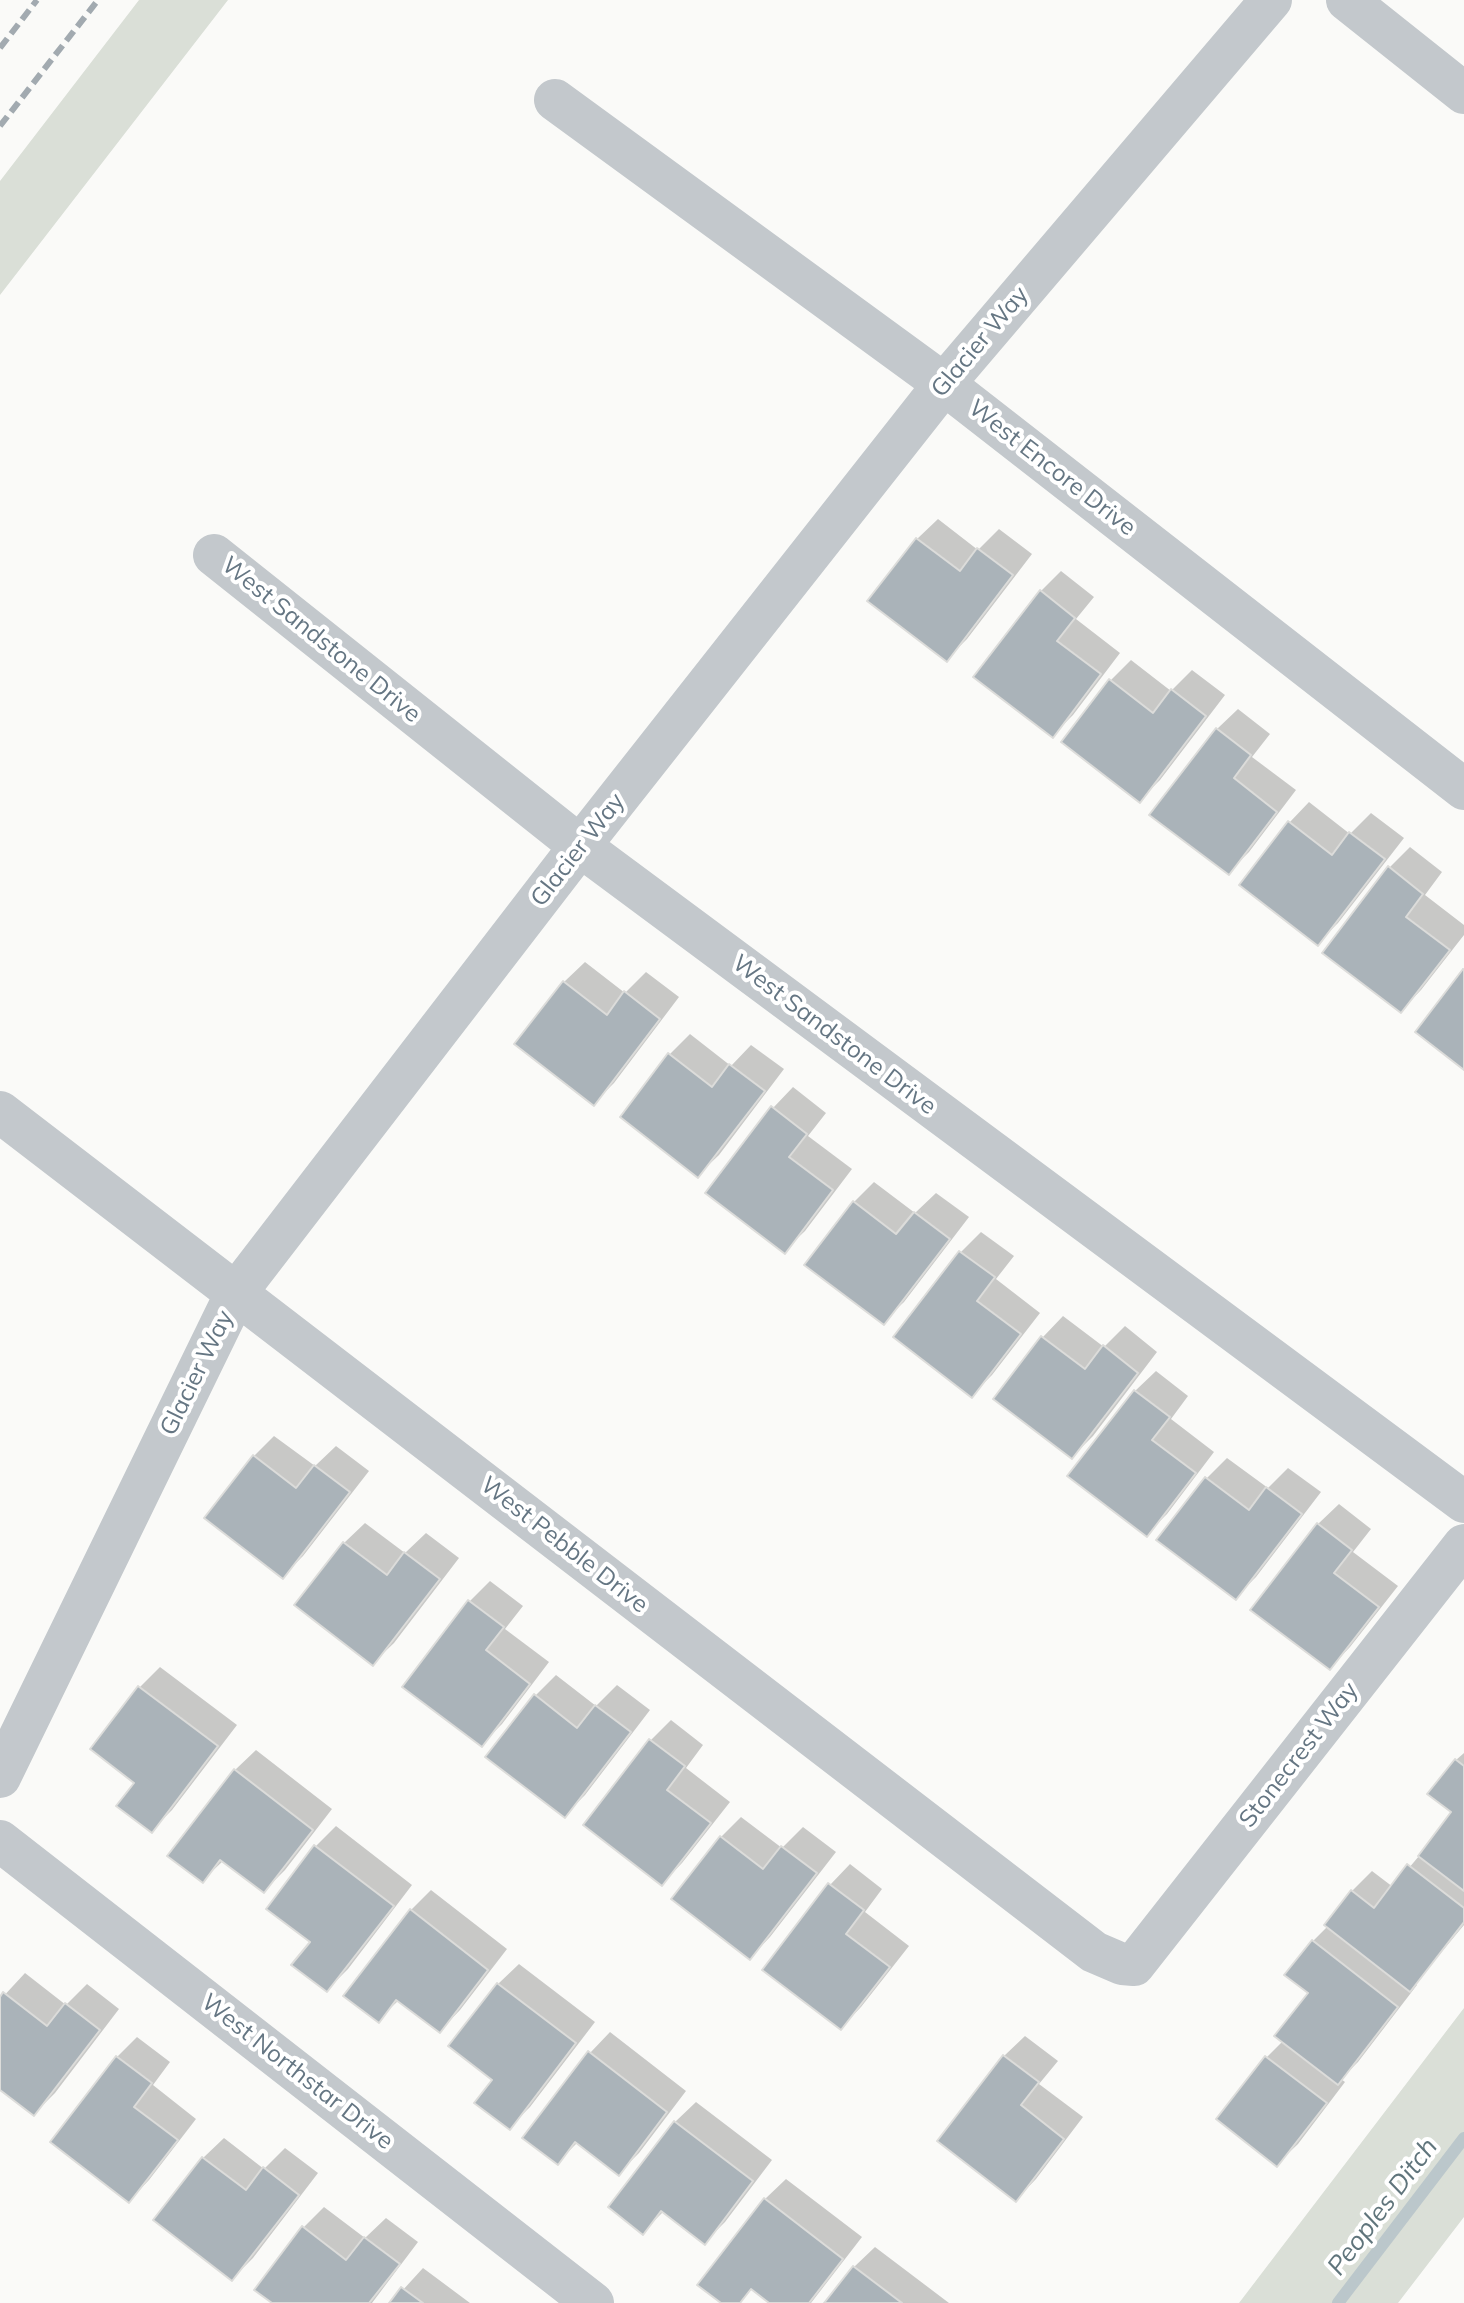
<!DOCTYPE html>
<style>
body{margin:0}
canvas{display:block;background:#fafaf8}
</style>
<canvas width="1464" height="2303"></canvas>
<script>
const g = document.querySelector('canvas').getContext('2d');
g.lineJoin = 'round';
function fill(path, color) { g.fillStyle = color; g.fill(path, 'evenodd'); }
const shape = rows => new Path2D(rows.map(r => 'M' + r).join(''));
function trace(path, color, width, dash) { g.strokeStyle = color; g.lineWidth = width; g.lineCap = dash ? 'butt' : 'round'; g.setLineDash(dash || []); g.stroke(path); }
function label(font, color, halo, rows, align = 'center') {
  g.font = font + ' Mulish,sans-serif'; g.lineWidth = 8; g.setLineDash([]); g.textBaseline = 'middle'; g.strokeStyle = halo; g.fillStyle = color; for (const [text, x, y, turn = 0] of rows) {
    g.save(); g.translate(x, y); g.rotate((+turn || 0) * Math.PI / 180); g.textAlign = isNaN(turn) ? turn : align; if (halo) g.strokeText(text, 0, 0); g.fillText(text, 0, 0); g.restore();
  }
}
fill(shape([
 [139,0,228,0,0,295,0,181],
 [1464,2008,1464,2217,1398,2303,1239,2303]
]), '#dadfd7');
fill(shape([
 [938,519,978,550,999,529,1032,554,967,639,947,659,917,539],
 [1061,571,1094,597,1076,619,1120,653,1073,715,1053,735,1041,591],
 [1131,660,1171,691,1192,670,1225,695,1160,780,1140,800,1110,681],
 [1238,709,1270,734,1252,757,1296,790,1249,852,1229,872,1217,729],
 [1309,802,1350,834,1371,813,1404,838,1338,923,1318,943,1289,823],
 [1410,847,1442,872,1425,895,1464,925,1464,935,1421,990,1401,1011,1325,953,1390,867],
 [585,962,625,993,646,972,679,997,614,1083,594,1103,564,982],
 [690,1034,731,1066,751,1045,784,1069,719,1155,698,1175,669,1055],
 [793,1087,826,1113,808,1136,852,1169,805,1231,784,1251,773,1108],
 [874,1182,915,1213,936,1193,969,1217,904,1302,883,1322,854,1202],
 [981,1232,1014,1256,996,1279,1040,1313,992,1375,972,1395,896,1337,961,1252],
 [1063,1316,1104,1347,1125,1326,1157,1352,1093,1436,1072,1457,995,1398,1043,1337],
 [1156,1371,1188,1396,1171,1419,1214,1452,1167,1514,1147,1534,1070,1476,1135,1391],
 [274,1436,315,1466,336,1446,369,1471,303,1556,283,1576,254,1456],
 [1227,1458,1268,1488,1288,1468,1321,1492,1256,1577,1236,1597,1159,1539,1207,1478],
 [1339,1504,1371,1529,1353,1552,1398,1586,1350,1647,1330,1668,1318,1524],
 [365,1523,405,1553,426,1533,459,1558,394,1643,373,1663,344,1543],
 [490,1581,523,1606,505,1629,549,1662,502,1724,482,1744,405,1686,470,1601],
 [160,1667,237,1725,172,1810,151,1831,137,1782,93,1748,140,1687],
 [556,1675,596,1706,617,1685,650,1710,585,1795,565,1815,535,1696],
 [671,1720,703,1745,686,1768,730,1802,682,1863,662,1884,651,1740],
 [256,1750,332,1809,285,1870,264,1891,224,1860,203,1880,235,1770],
 [1464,1753,1464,1925,1415,1984,1417,1985,1358,2062,1341,2079,1345,2082,1298,2144,1277,2164,1267,2057,1283,2041,1311,1992,1313,1941,1328,1926,1352,1891,1372,1871,1393,1887,1424,1850,1453,1812,1456,1760],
 [741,1817,782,1848,803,1827,836,1852,770,1937,750,1958,721,1837],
 [336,1826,412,1885,348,1969,327,1990,313,1942,316,1846],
 [850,1864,882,1889,865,1912,909,1946,861,2007,841,2028,830,1885],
 [431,1890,507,1949,460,2010,440,2031,399,2000,378,2020,411,1910],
 [519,1964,595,2022,530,2107,510,2127,494,2079,451,2045,498,1984],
 [25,1973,66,2005,87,1984,119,2009,55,2093,34,2114,0,2088,0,2000],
 [610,2032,686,2091,639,2153,619,2173,578,2142,557,2163,590,2053],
 [1025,2036,1058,2061,1039,2084,1083,2117,1036,2179,1016,2200,1004,2056],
 [137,2037,170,2062,153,2085,196,2119,149,2180,129,2201,117,2057],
 [696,2102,772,2160,725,2222,705,2242,664,2211,643,2232,675,2122],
 [224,2138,264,2169,285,2148,318,2173,253,2258,232,2279,203,2158],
 [786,2179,862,2237,811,2303,772,2303,753,2288,739,2303,724,2303,765,2199],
 [324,2207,365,2238,386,2218,418,2242,372,2303,275,2303,304,2227],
 [875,2247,949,2303,827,2303,854,2267],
 [423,2268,470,2303,391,2303]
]), '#0003');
trace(shape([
 [1338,2303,1464,2138]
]), '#bbc7cb', 12);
const building = shape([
 [916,538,960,571,977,548,1013,575,947,662,867,601,916,538],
 [1040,590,1075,618,1057,641,1101,674,1053,738,973,677,1040,590],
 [1109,679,1153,713,1171,689,1206,716,1140,803,1061,742,1109,679],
 [1216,728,1251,755,1234,778,1277,812,1229,875,1149,815,1216,728],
 [1288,821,1332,855,1349,832,1385,859,1318,946,1239,885,1288,821],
 [1388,866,1423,894,1406,917,1450,950,1401,1013,1322,953,1388,866],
 [1463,969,1464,970,1464,1070,1415,1032,1463,969],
 [563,981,607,1015,624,991,660,1019,594,1106,514,1044,563,981],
 [668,1053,712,1087,729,1064,765,1091,698,1178,620,1117,668,1053],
 [771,1106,807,1134,789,1157,833,1190,785,1254,705,1193,771,1106],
 [853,1201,896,1234,914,1212,950,1239,884,1325,804,1265,853,1201],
 [959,1251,995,1277,977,1301,1021,1334,972,1398,893,1337,959,1251],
 [1041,1336,1085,1369,1103,1345,1138,1373,1072,1459,993,1399,1041,1336],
 [1134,1390,1170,1417,1152,1440,1196,1473,1147,1537,1067,1476,1134,1390],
 [253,1455,296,1488,314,1465,350,1492,283,1579,204,1518,253,1455],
 [1205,1477,1249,1510,1266,1487,1302,1514,1236,1600,1156,1540,1205,1477],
 [1317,1523,1352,1550,1334,1573,1379,1607,1330,1670,1250,1610,1317,1523],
 [343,1542,387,1575,404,1552,440,1579,373,1666,294,1605,343,1542],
 [468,1600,504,1627,486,1650,530,1684,482,1747,402,1687,468,1600],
 [138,1686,218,1746,152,1833,116,1806,134,1783,90,1749,138,1686],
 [534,1694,577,1728,595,1705,631,1732,565,1818,485,1757,534,1694],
 [649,1739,685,1766,667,1790,711,1823,662,1886,583,1825,649,1739],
 [1455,1759,1464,1766,1464,1891,1418,1856,1451,1812,1427,1794,1455,1759],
 [234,1769,313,1830,264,1893,220,1860,203,1883,167,1856,234,1769],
 [720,1836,763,1869,781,1846,817,1873,750,1960,671,1899,720,1836],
 [314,1845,394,1906,327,1992,291,1965,310,1942,266,1909,314,1845],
 [1407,1864,1464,1908,1464,1922,1410,1992,1324,1925,1351,1890,1374,1908,1407,1864],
 [828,1883,864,1910,846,1934,890,1967,841,2030,762,1970,828,1883],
 [410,1909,488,1970,440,2033,396,2000,379,2023,343,1996,410,1909],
 [1312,1940,1398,2007,1338,2085,1274,2036,1308,1993,1284,1975,1312,1940],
 [497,1983,576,2043,510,2130,474,2103,492,2080,448,2046,497,1983],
 [3,1992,47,2026,65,2003,100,2030,34,2116,0,2090,0,1997,3,1992],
 [588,2051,667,2112,619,2176,575,2142,558,2165,522,2138,588,2051],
 [1003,2055,1039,2082,1021,2105,1064,2139,1016,2202,937,2141,1003,2055],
 [116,2056,152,2083,134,2107,178,2140,129,2203,50,2142,116,2056],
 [1265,2056,1327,2103,1277,2167,1216,2119,1265,2056],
 [674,2121,753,2181,705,2245,661,2211,643,2235,608,2207,674,2121],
 [202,2157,246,2190,263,2167,299,2195,232,2281,153,2220,202,2157],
 [764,2198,843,2259,809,2303,769,2303,751,2289,740,2303,721,2303,697,2285,764,2198],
 [302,2226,346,2260,364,2237,400,2264,369,2303,272,2303,254,2290,302,2226],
 [853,2266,902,2303,824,2303,853,2266],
 [401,2287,423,2303,389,2303,401,2287]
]);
fill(building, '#aab3b9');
trace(building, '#dcdcda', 2);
trace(shape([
 [1347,0,1464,93],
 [555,100,944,384,1464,789],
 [214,555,580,846,1464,1502],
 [0,1112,1094,1952,1122,1964,1134,1965,1464,1545],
 [0,1777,236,1293,580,846,944,384,1271,0],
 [0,1841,593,2303]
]), '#c3c8cc', 42);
trace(shape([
 [0,48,37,0],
 [0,126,98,0]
]), '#a2aab0', 6, [12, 6]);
label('24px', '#657683', '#fff', [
 ["Glacier Way",980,342,-50],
 ["West Encore Drive",1052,468,38],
 ["West Sandstone Drive",321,640,39],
 ["Glacier Way",578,850,-52],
 ["West Sandstone Drive",834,1035,37],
 ["Glacier Way",197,1373,-64],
 ["West Pebble Drive",564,1545,38],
 ["Stonecrest Way",1299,1755,-52],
 ["West Northstar Drive",297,2072,38]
]);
label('italic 26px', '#60757c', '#fff', [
 ["Peoples Ditch",1383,2207,-53]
]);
</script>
